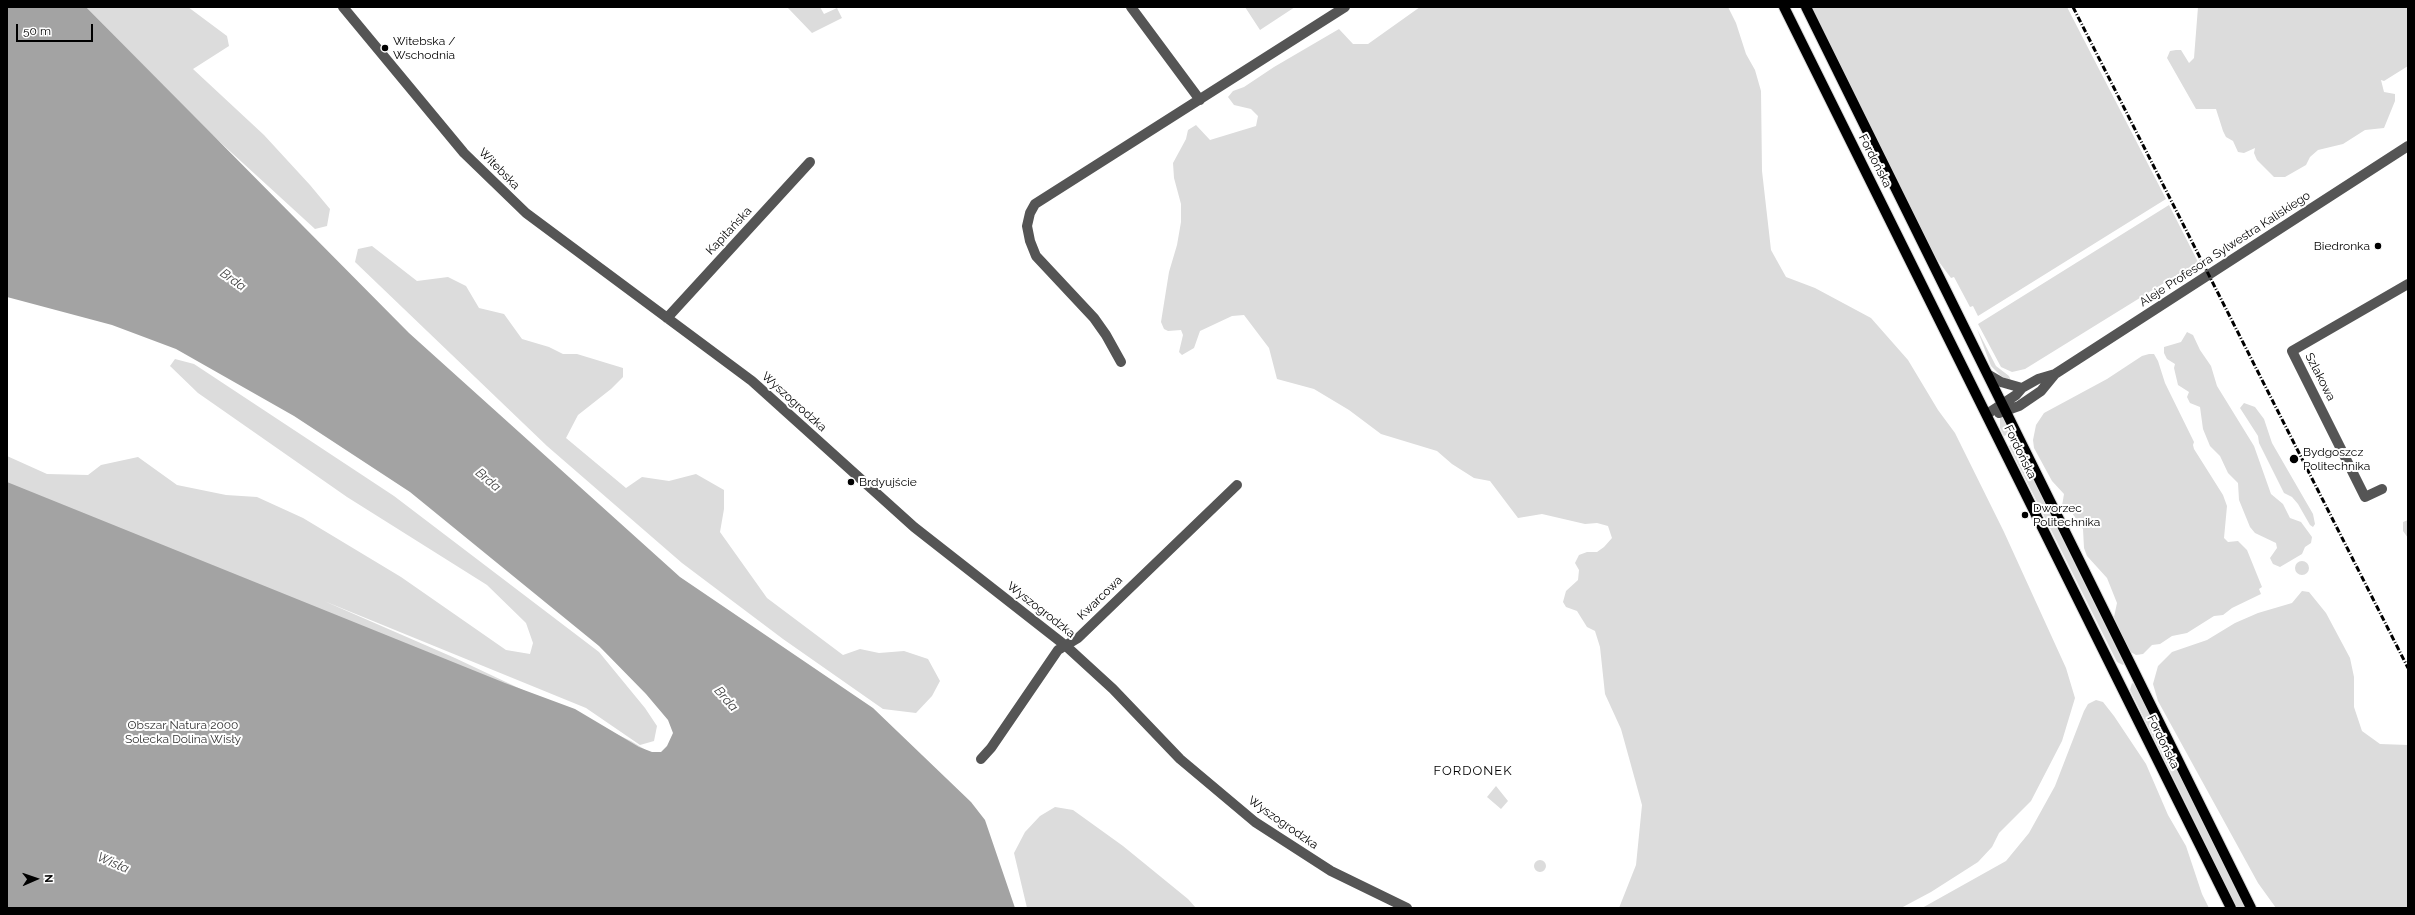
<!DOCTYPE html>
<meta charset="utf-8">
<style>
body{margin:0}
#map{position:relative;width:2415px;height:915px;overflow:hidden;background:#fff;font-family:Raleway,sans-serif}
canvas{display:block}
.frame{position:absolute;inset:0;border:8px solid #000;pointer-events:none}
.north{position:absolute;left:16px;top:859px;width:40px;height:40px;-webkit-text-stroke:3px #fff;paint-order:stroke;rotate:88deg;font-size:11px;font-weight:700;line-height:16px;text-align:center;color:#000}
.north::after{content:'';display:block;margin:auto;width:14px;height:18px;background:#000;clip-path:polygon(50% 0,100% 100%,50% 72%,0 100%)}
.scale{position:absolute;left:16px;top:24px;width:77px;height:18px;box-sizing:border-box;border:2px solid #000;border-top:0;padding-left:5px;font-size:12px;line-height:14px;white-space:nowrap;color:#000;-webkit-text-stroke:3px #fff;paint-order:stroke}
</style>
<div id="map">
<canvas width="2415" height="915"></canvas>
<div class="frame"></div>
<div class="north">N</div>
<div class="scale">50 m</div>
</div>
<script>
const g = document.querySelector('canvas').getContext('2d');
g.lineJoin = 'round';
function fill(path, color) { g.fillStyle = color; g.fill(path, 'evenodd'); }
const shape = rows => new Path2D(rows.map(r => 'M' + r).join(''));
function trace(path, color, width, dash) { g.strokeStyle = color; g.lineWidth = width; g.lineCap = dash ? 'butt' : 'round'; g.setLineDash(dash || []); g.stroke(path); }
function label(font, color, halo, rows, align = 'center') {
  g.font = font + ' Raleway,sans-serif'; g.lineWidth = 4; g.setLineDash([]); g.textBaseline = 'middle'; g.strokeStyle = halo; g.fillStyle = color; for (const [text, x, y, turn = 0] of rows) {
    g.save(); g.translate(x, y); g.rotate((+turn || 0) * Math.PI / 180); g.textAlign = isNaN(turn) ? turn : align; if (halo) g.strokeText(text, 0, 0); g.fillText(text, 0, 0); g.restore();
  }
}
fill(shape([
 [86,7,188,7,227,36,229,46,193,69,264,135,310,185,330,209,327,226,315,229,209,132],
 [787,7,820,7,824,14,837,8,842,18,812,33],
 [1245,7,1295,7,1260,30],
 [1420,7,1728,7,1736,23,1746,54,1755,70,1761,91,1762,171,1771,250,1786,277,1815,288,1871,318,1908,360,1938,410,1955,433,2004,532,2066,668,2075,698,2062,741,2031,801,1999,833,1992,847,1978,862,1931,892,1901,908,1619,908,1636,865,1642,805,1621,729,1605,694,1600,647,1595,631,1587,627,1577,611,1566,607,1563,602,1566,591,1578,580,1579,570,1575,563,1579,555,1587,552,1597,552,1604,547,1612,538,1608,526,1597,523,1585,524,1542,514,1518,518,1490,481,1474,478,1452,464,1437,451,1381,434,1349,410,1314,389,1277,379,1269,348,1244,315,1232,316,1200,331,1194,348,1182,355,1179,352,1183,335,1181,330,1168,331,1164,329,1161,322,1169,272,1177,245,1181,222,1181,204,1174,178,1173,163,1186,139,1188,130,1196,125,1210,140,1256,126,1258,116,1251,109,1234,105,1228,97,1233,91,1244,87,1274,67,1339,29,1353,44,1368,44],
 [1812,7,2067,7,2166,199,1978,316,1973,306,1970,307,1954,277,1951,278,1936,258],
 [2198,7,2408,7,2408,66,2384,81,2381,80,2384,92,2395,94,2395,101,2384,128,2365,130,2343,144,2318,150,2310,157,2306,165,2285,177,2274,177,2257,160,2254,153,2255,148,2244,153,2238,152,2233,141,2226,137,2223,131,2216,109,2196,109,2167,58,2170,51,2176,50,2181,50,2189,63,2194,58],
 [2169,205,2198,262,2025,369,2012,372,2001,367,1978,324],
 [372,246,417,281,448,277,466,286,479,308,504,314,522,339,549,347,563,354,577,354,623,368,623,377,611,389,578,415,566,438,626,488,642,477,669,481,696,474,724,490,724,509,720,532,767,598,843,655,860,649,879,653,904,651,928,659,940,681,932,696,916,713,883,709,783,639,682,563,547,446,355,262,358,249],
 [1977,329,1996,366,2009,376,2011,381,2001,376,1991,366],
 [2187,332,2193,335,2200,350,2211,366,2217,386,2254,446,2271,494,2283,504,2290,518,2301,522,2312,537,2311,543,2305,547,2302,554,2280,567,2273,564,2270,558,2277,548,2276,543,2255,533,2250,527,2239,500,2238,483,2228,473,2220,456,2210,446,2203,429,2200,407,2190,403,2187,397,2189,392,2178,385,2174,368,2175,364,2167,359,2164,353,2164,347,2181,342],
 [2149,354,2154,354,2158,361,2165,383,2194,442,2193,445,2194,449,2223,495,2227,506,2224,538,2228,542,2238,541,2247,550,2262,587,2259,589,2261,594,2232,608,2223,615,2214,616,2187,633,2172,636,2160,644,2152,645,2143,654,2136,655,2129,651,2114,617,2117,603,2107,578,2087,556,2084,548,2083,529,2070,510,2062,506,2064,494,2052,481,2034,448,2033,440,2036,425,2044,413,2107,379,2142,356],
 [175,359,194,364,394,496,599,652,645,708,657,726,654,741,640,745,586,708,324,601,455,658,631,741,905,908,7,908,7,456,47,474,88,475,101,465,138,457,177,485,226,495,257,497,303,518,401,577,506,650,530,654,533,643,526,623,487,585,347,497,198,393,170,366],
 [2244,403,2255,407,2264,419,2272,443,2313,514,2315,524,2313,527,2310,525,2298,504,2292,497,2284,493,2259,443,2258,436,2240,408],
 [2000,417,2003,418,2011,433,2004,436,2000,428],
 [2015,443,2124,664,2123,665,2117,662,2009,446],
 [2408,520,2408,538,2403,531,2403,522],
 '2295 568a7 7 0 1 1 14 0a7 7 0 1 1-14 0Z',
 [2302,591,2309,592,2326,613,2350,658,2354,677,2354,707,2362,731,2380,744,2408,745,2408,908,2276,908,2258,883,2158,701,2153,684,2158,666,2172,652,2207,640,2235,623,2258,613,2292,603],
 [2132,683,2135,685,2245,908,2237,908,2130,690],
 [2096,700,2103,702,2114,716,2146,764,2168,815,2186,846,2202,894,2209,908,1922,908,2006,861,2029,833,2055,786,2084,711,2088,704],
 [1496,786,1508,801,1501,809,1487,797],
 [1055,807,1073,810,1123,846,1188,899,1196,908,1027,908,1014,853,1025,832,1040,816],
 '1534 866a6 6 0 1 1 12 0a6 6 0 1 1-12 0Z'
]), '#dcdcdc');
fill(shape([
 [7,7,86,7,409,333,680,577,873,708,971,802,985,820,1015,908,7,908,7,482,505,683,575,709,639,747,652,752,661,752,667,746,673,733,668,720,646,694,599,646,410,492,294,416,176,349,112,325,7,297]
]), '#a3a3a3');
const major = shape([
 [1784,7,2231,908],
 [1806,7,2251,908]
]);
trace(major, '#dbdbdb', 12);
trace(shape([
 [343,7,464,153,526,213,752,381,914,527,1066,646,1113,689,1180,759,1255,822,1331,871,1407,908],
 [1131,7,1200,100],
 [667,318,810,162],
 [1121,362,1106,335,1094,318,1036,256,1030,241,1027,226,1030,213,1035,204,1345,7],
 [1989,375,2001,382,2022,388],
 [1999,413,2019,406,2041,391,2055,374],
 [1987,414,2016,395,2022,388,2038,379,2055,374,2408,146],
 [2382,489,2365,497,2292,351,2408,284],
 [981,759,991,748,1058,650,1078,638,1237,485]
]), '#555', 10);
trace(major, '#000', 10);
trace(shape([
 [2073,7,2408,668]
]), '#000', 3, [6, 2, 1, 2]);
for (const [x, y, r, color] of [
 [385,48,4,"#000"],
 [2378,246,4,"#000"],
 [2294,459,5,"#000"],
 [851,482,4,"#000"],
 [2025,515,4,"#000"]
]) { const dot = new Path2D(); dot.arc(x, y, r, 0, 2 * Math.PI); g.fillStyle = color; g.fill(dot); trace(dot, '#fff', 1.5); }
label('12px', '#000', '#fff', [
 ["Witebska /",393,41],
 ["Wschodnia",393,55],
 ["Biedronka",2370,246,"right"],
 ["Bydgoszcz",2303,452],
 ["Politechnika",2303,466],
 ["Brdyujście",859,482],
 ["Dworzec",2033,508],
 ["Politechnika",2033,522]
], 'left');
label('12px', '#000', '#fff', [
 ["Fordońska",1875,161,63],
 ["Witebska",499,169,45],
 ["Kapitańska",729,231,-47],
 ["Aleje Profesora Sylwestra Kaliskiego",2225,249,-33],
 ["Szlakowa",2320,377,63],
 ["Wyszogrodzka",794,402,42],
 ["Fordońska",2020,452,64],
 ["Kwarcowa",1100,598,-44],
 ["Wyszogrodzka",1041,610,38],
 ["Fordońska",2163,742,64],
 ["Wyszogrodzka",1283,823,35]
]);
label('12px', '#333', '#fff', [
 ["Obszar Natura 2000",183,725],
 ["Solecka Dolina Wisły",183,739]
]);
label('italic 13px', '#444', '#fff', [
 ["Brda",233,280,36],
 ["Brda",488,480,40],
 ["Brda",726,699,49],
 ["Wisła",113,863,23]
]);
g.letterSpacing = '1px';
label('13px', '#000', '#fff', [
 ["FORDONEK",1473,771]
]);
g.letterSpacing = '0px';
</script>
